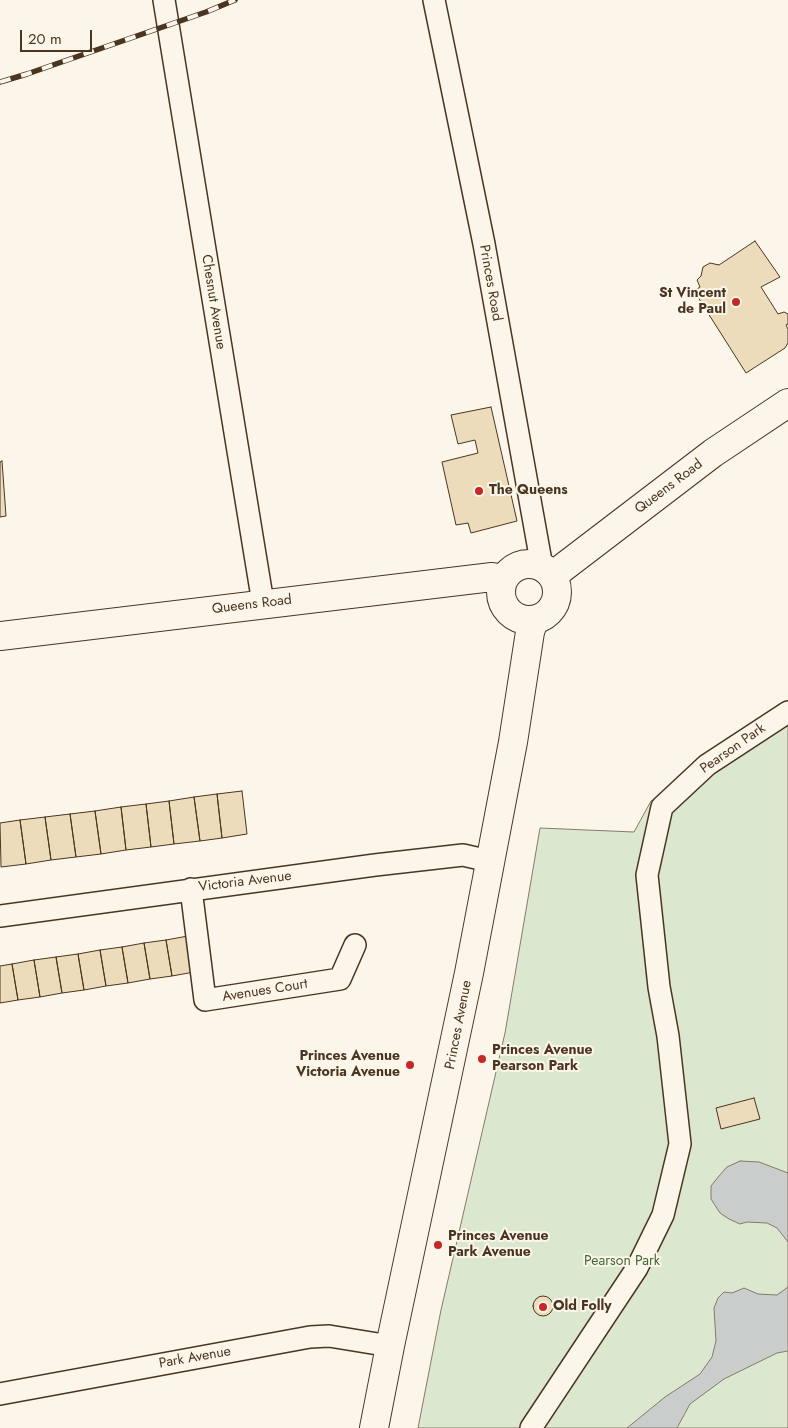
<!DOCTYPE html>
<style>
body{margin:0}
#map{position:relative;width:788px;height:1428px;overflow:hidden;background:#fbf6e9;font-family:Jost,sans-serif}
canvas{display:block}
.scale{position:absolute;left:20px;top:30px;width:72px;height:22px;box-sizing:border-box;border:2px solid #4a3520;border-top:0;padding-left:6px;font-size:15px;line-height:18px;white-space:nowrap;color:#4a3520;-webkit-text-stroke:4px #fbf6e9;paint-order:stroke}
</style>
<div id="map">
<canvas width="788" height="1428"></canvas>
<div class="scale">20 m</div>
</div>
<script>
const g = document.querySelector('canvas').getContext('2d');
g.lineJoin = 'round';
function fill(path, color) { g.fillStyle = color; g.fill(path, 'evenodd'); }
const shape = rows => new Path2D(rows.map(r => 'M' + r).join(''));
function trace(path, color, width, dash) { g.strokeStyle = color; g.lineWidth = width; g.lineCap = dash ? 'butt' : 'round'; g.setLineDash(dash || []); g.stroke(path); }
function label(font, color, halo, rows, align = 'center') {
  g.font = font + ' Jost,sans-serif'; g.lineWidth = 4; g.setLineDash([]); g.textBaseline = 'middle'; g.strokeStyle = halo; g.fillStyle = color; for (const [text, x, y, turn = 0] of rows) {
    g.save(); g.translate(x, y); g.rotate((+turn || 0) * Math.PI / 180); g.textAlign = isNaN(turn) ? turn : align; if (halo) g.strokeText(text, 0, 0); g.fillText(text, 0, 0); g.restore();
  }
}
const green = shape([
 [788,712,788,1428,418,1428,441,1310,505,1033,540,828,634,832,651,801,788,712]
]);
fill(green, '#dce7d0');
trace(green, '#887966', 1);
const water = shape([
 [740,1161,759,1162,788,1173,788,1242,777,1228,767,1223,747,1222,740,1224,729,1219,720,1213,711,1199,711,1186,719,1176,727,1167,740,1161],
 [788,1287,788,1351,777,1353,724,1379,690,1404,677,1428,627,1428,665,1397,700,1374,712,1357,716,1341,714,1308,718,1298,724,1292,732,1293,744,1288,758,1294,777,1295,788,1287]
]);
fill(water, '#c9cecd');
trace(water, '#887966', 1);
const building = shape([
 [755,241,780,277,761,287,778,314,784,312,788,314,788,324,786,325,788,329,788,343,785,348,746,373,694,291,700,287,697,280,701,276,703,267,710,263,719,265,755,241],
 [491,407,517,521,471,533,468,523,456,525,442,462,478,453,475,440,458,444,451,415,491,407],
 [2,461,6,516,0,517,0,462,2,461],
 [242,791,247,834,222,838,217,794,242,791],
 [217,794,222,838,200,841,194,797,217,794],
 [194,797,200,841,174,844,169,801,194,797],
 [169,801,174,844,151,847,146,804,169,801],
 [146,804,151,847,126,850,121,807,146,804],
 [121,807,126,850,101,854,95,811,121,807],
 [95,811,101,854,76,857,70,814,95,811],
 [70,814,76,857,51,860,45,817,70,814],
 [45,817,51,860,26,864,20,820,45,817],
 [20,820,26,864,1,867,0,823,20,820],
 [188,936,194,972,172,976,166,940,188,936],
 [166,940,172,976,150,979,144,943,166,940],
 [144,943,150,979,128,983,122,947,144,943],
 [122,947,128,983,106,986,100,950,122,947],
 [100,950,106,986,84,990,78,954,100,950],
 [78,954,84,990,62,993,56,957,78,954],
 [56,957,62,993,40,997,34,960,56,957],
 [34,960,40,997,18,1000,12,964,34,960],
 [12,964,18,1000,0,1003,0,966,12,964],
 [754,1098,760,1119,721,1129,716,1108,754,1098],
 '533 1306a10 10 0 1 1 20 0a10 10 0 1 1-20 0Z'
]);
fill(building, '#ecdcbc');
trace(building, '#4a3520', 1);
const minor = shape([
 [164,0,263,603],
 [434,0,484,244,542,567],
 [191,889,205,1000,340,979,355,945],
 [0,916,375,865,463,855,489,861],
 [0,1394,310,1337,329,1336,390,1346],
 [531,1428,637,1268,663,1215,680,1144,668,1036,659,987,647,875,662,807,707,765,788,712]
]);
const tertiary = shape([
 '501 592a28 28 0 1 1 56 0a28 28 0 1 1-56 0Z',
 [552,576,713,453,788,403],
 [0,636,492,577,503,579],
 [374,1428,390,1346,469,973,513,742,530,632,534,620]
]);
trace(minor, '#4a3520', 24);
trace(tertiary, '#4a3520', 30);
trace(minor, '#fbf6e9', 21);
trace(tertiary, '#fbf6e9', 28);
const rail = shape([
 [0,82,27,74,206,12,235,0]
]);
trace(rail, '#4a3520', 5.5);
trace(rail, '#fbf6e9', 4, [11]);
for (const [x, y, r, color] of [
 [736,302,5,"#c62828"],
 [479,491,5,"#c62828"],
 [482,1059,5,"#c62828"],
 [410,1065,5,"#c62828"],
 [438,1245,5,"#c62828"],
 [543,1307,5,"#c62828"]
]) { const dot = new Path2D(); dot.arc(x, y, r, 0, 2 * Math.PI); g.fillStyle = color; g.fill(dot); trace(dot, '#fbf6e9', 2); }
label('14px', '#4a3520', '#fbf6e9', [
 ["Princes Road",490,283,80],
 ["Chesnut Avenue",213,302,81],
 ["Queens Road",669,487,-37],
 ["Queens Road",252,605,-7],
 ["Pearson Park",733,749,-35],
 ["Victoria Avenue",245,882,-7],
 ["Avenues Court",265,991,-9],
 ["Princes Avenue",459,1025,-79],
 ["Park Avenue",195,1358,-10]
]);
label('bold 14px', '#4a3520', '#fbf6e9', [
 ["St Vincent",726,294,"right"],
 ["de Paul",726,310,"right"],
 ["The Queens",489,491],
 ["Princes Avenue",492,1051],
 ["Pearson Park",492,1067],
 ["Princes Avenue",400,1057,"right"],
 ["Victoria Avenue",400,1073,"right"],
 ["Princes Avenue",448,1237],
 ["Park Avenue",448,1253],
 ["Old Folly",553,1307]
], 'left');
label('14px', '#436837', '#fbf6e9', [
 ["Pearson Park",622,1262]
]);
</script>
